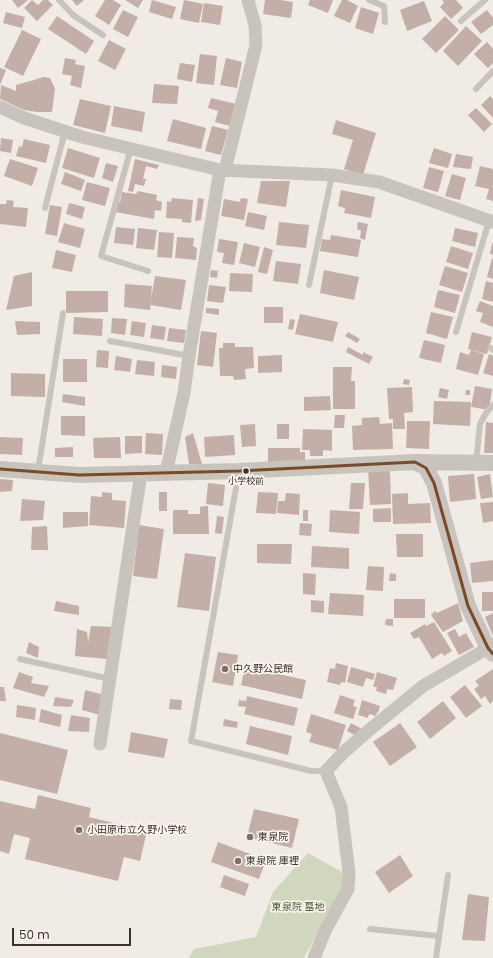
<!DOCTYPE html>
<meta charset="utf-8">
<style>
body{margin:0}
#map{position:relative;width:493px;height:958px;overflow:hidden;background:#f0ebe5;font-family:Poppins,sans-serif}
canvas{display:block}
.scale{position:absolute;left:12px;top:928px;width:119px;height:18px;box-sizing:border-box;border:2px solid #3b302b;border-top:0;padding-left:5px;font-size:12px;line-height:14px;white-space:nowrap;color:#3b302b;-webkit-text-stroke:3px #fbf5ee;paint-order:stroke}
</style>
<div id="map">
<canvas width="493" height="958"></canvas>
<div class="scale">50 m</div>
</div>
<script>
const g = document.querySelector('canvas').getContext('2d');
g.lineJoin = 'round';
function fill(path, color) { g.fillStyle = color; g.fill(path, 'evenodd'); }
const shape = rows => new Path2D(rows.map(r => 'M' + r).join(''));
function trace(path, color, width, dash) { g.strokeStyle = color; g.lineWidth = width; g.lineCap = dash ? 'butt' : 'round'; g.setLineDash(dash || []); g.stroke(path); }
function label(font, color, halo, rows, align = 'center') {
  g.font = font + ' Poppins,"Noto Sans JP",sans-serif'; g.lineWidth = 3.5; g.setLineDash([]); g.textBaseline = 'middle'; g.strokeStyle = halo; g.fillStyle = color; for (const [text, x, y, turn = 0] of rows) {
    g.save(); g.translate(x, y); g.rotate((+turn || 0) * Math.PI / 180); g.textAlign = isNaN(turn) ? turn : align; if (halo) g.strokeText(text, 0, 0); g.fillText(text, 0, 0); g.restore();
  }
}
fill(shape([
 [308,853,342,872,342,888,304,958,189,958,194,949,256,937,273,892]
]), '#d1d6bf');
fill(shape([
 [12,0,28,0,18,8],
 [32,0,38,5,43,0,48,0,53,5,37,21,24,8],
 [72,0,84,0,77,6],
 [105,0,113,0,121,5,109,25,95,16],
 [125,0,143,0,138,8],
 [152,0,176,7,172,19,149,12],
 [184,0,203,4,199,23,180,19],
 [265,0,280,0,293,2,291,18,263,14],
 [310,0,333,0,328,13,308,5],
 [342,0,347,0,358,6,350,23,334,16],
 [442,0,456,0,463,8,451,19,440,7,444,3],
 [424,1,432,21,407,31,400,10],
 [204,3,223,6,220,25,201,22],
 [361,7,379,13,373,34,355,28],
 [123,10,138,17,128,37,113,29],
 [487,10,493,18,493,25,481,34,471,22],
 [6,12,25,17,22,28,3,23],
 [57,16,94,41,86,54,48,29],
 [445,16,459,30,436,53,422,39],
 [466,26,482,41,458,66,443,51],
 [22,30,41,39,23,76,4,67],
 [109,40,126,49,115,70,98,61],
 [487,42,493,49,493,63,488,68,474,54],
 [200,54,217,56,214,85,196,83],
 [65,58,76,60,75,64,85,66,81,88,70,85,72,76,62,74],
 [226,58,242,62,237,88,220,85],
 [180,63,195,65,192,82,177,79],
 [0,68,6,70,0,85],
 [44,77,50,78,55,89,52,112,37,112,24,110,0,99,1,85,16,91,16,85],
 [154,84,179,86,177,104,152,103],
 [490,96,493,99,493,118,481,105],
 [211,98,236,104,230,126,215,122,218,111,208,108],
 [80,99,111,106,105,133,73,125],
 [114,106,145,112,142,132,111,126],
 [476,108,492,124,484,132,468,115],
 [173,119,206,128,201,149,167,141],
 [336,120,376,133,363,175,344,169,353,140,332,134],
 [212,126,228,130,221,155,205,151],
 [1,138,13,140,11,153,0,151],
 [24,139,50,145,46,163,16,156,19,146,22,147],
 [68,148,100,158,94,178,62,168],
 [434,148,452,154,448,168,429,163],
 [456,154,473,157,471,169,453,167],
 [10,159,38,168,32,186,4,176],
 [135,159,159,165,157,169,146,166,143,179,146,179,144,186,135,184,133,192,128,191],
 [106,163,118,166,113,182,102,178],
 [480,166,493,169,493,201,486,199,489,189,475,186],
 [429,167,444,171,438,192,423,188],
 [65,172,85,180,81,191,61,184],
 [452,174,466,178,460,200,445,196],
 [261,181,290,181,286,207,257,203],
 [87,182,110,188,105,206,82,200],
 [341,190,375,197,371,218,344,213,345,208,338,206],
 [138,191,157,195,156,200,162,202,161,211,155,210,154,219,115,212,117,201,120,202,122,192,136,194],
 [172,198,193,200,191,223,182,222,182,219,166,218,167,201,171,202],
 [198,198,204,199,201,220,195,221],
 [241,198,248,199,244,220,221,216,224,199,240,202],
 [7,200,14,201,13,207,28,208,26,227,0,224,0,204,6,204],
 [69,203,85,207,82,219,66,214],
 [50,205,62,207,57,236,45,234],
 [248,212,267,216,264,230,245,226],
 [279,222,309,225,306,248,276,245],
 [358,222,368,224,365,240,360,238,361,231,357,229],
 [64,223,85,229,80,248,58,242],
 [116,227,135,229,133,245,114,243],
 [138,228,157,230,154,250,136,248],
 [455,228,478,233,475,247,452,241],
 [159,232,174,233,172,258,157,257],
 [331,235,361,240,358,257,320,251,322,239,330,240],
 [177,237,194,238,193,246,197,248,196,260,175,258],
 [219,239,238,242,234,265,222,263,224,253,217,252],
 [244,243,260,247,255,267,239,263],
 [492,243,493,243,493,255,490,254],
 [451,246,473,253,468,269,446,262],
 [264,247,273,250,267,274,258,272],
 [56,250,76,255,72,272,52,268],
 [492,258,493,259,493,279,487,277],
 [276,261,301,264,298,284,273,281],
 [445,266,468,273,462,292,439,285],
 [211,270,218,271,217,278,210,277],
 [324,270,359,277,354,300,320,293],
 [32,272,32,306,6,310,14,276],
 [230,273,253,274,252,292,229,291],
 [155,276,186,280,181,310,150,305],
 [486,281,493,283,493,302,482,299],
 [125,284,152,286,150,310,124,307],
 [209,285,226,287,223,303,207,301],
 [438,290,460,295,455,313,434,307],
 [66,291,108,291,108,312,66,313],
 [480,301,493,306,493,327,480,322,483,313,476,311],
 [264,307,283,307,283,323,264,323],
 [206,308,219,309,219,315,206,313],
 [431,312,453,317,447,339,426,333],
 [300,314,338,322,333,342,295,334],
 [74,317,103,319,102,336,73,334],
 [112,318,127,319,125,335,111,333],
 [290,319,295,320,293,330,288,329],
 [15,321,40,322,40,334,17,335],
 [132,321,146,323,144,337,130,335],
 [152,325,166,327,164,340,150,338],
 [169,328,186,330,184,343,167,341],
 [201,331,217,333,213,367,197,365],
 [348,332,360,339,357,343,345,336],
 [472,332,492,337,487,354,468,349],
 [424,340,445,345,441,363,419,358],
 [223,343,235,343,235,347,253,347,254,368,245,369,246,379,234,380,233,376,220,376,219,348,223,348],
 [348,347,363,355,363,352,373,357,369,364,346,352],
 [97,350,109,351,108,368,96,367],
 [471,350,484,354,478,375,456,369,460,352,469,355],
 [489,354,493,356,493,376,483,373],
 [282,355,282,372,258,373,258,356],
 [116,356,132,359,130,372,114,370],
 [63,359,87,359,87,382,63,382],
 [137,360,155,362,154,376,135,374],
 [162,365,177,367,176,379,161,377],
 [333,367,352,367,351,381,355,381,355,409,333,409],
 [11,373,45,374,45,397,11,396],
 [404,379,410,380,409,385,403,384],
 [475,386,492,389,489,410,471,407],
 [412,387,413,412,404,413,405,429,393,429,393,419,389,419,387,388],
 [440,388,449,390,447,399,438,397],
 [466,390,470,390,470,395,465,395],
 [63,394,85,397,85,406,62,402],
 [330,396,331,410,304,411,304,397],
 [434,401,471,402,470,426,433,424],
 [335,415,345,415,344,428,334,428],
 [61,416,85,416,85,436,61,435],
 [379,417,380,424,392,423,393,449,353,450,352,426,362,425,362,418],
 [407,421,430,421,429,449,406,448],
 [486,422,493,423,493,453,484,453],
 [255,424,256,446,242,447,240,425],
 [277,424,289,424,289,439,277,439],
 [303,429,332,430,332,451,323,450,323,456,310,456,310,450,302,450],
 [146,433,163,434,162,455,145,454],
 [193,433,202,464,189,464,185,437],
 [234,435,235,455,205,457,204,437],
 [125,436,142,436,142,453,125,454],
 [0,437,23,438,22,455,0,454],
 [120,437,121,458,94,458,93,438],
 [73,447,73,457,55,457,55,448],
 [268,448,300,448,300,452,305,452,305,461,268,462],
 [390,468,391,504,370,505,368,469],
 [474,474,476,499,450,502,448,476],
 [490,474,493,497,481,499,477,477],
 [0,479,13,480,12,491,0,492],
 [208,483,225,485,223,506,206,504],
 [351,483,365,483,363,509,349,509],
 [102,492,112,493,112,500,126,501,124,528,89,525,91,496,102,497],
 [159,492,167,492,167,511,159,511],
 [258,492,278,493,276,514,256,513],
 [286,493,300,494,299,515,277,513,278,501,285,501],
 [408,493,408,504,430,503,431,523,393,524,392,494],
 [22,499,45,501,43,520,20,521],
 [493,502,493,521,483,523,480,503],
 [204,506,208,506,209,534,173,534,173,510,188,510,188,514,200,514,200,507],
 [391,508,391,522,373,522,373,509],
 [303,510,308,510,308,521,303,521],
 [330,510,360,512,359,534,329,532],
 [63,512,88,512,88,526,63,528],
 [217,516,224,517,222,534,215,533],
 [300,523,312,524,311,536,299,535],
 [139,525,164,529,157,579,133,576],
 [47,526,48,550,31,550,32,527],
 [396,534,423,534,423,557,397,557],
 [257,544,292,544,291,564,257,563],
 [312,546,349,548,349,569,311,567],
 [185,553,216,557,209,611,177,607],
 [493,560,493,581,472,583,470,563],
 [368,566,384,567,383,591,366,590],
 [303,573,316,574,315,595,303,594],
 [390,573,396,574,396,581,389,581],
 [482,592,493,592,493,611,482,611],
 [330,593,364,595,363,616,328,614],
 [394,599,425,599,425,618,394,618],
 [311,600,324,601,324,613,311,612],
 [56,601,79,606,79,615,54,611],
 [458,603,463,621,443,632,431,615,435,611,437,613],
 [493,613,493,636,485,617],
 [386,619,393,619,393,626,385,625],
 [434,622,452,651,444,656,442,653,432,659,419,637,414,639,410,633,425,624,426,626],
 [91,626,115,627,107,659,75,656,77,629,87,632,88,642],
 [455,629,459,637,466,633,474,647,459,655,447,633],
 [29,642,39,647,38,658,26,653],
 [218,652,238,655,233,686,212,682],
 [336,663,348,666,345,683,341,682,340,685,327,682,330,668,335,669],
 [245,667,306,680,302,699,241,685],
 [351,667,375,674,373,680,366,678,363,687,347,682],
 [493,669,493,701,490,704,485,696,481,699,474,689,479,686,475,681],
 [19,672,33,677,31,683,49,686,44,697,13,688],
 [377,672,397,678,393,690,387,689,386,694,376,691,377,687,373,687],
 [465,685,482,706,466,718,450,697],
 [0,687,4,687,6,701,0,701],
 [85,690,101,694,100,715,82,710],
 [340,695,355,700,353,706,357,707,353,719,334,713],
 [247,696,298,708,294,726,244,714,246,707,238,706,239,700,246,701],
 [55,697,74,700,71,707,53,706],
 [170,699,182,700,181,710,169,709],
 [362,700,380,706,378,713,377,712,376,716,369,714,368,718,358,715],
 [443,701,456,718,430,739,417,722],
 [17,705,36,708,35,720,16,717],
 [41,709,62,715,60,727,39,722],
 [311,714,346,725,338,750,309,742,312,734,306,732],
 [71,715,90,718,89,732,68,731],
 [224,719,238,722,237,728,223,726],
 [351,723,362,729,358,737,347,731],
 [400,723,417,747,390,766,373,742],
 [250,726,292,736,288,755,246,744],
 [131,732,168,739,164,758,128,752],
 [0,733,68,750,57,794,0,780],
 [38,795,91,808,89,817,147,831,140,861,124,857,118,881,25,859,30,838,14,834,9,854,0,851,0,801,35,809],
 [254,809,299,819,292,848,247,837],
 [218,842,266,860,259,879,211,862],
 [400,855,413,876,389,893,375,872],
 [224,875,249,884,245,896,220,887],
 [468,894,489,897,485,941,462,940]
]), '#c3afa7');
trace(shape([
 [59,0,73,15,103,35],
 [369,0,384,6,385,22],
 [461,21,485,0],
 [476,89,493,71],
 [131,148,101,256,148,271],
 [45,208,65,131],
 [309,285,332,175],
 [456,332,489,221],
 [110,341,189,356],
 [490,348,493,350],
 [476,462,480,424,486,413,493,405],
 [38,471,63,313],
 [239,471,191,741,311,771,326,771],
 [20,659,110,679],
 [370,929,439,936],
 [436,958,448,875]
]), '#c9c3be', 6);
trace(shape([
 [0,107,24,118,82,137,220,170,332,175,379,182,493,222],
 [225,170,256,45,255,25,248,0],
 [166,473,184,393,189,356,220,170],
 [100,744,141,473],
 [314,958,325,931,348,889,349,873,341,807,326,771,344,752,368,731,423,686,488,648,493,644]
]), '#c9c3be', 13);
trace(shape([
 [415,462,493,463],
 [0,469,79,475,239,471,415,462,426,468,434,483,468,606,488,648,493,654]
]), '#c9c3be', 16);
trace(shape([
 [0,469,79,475,239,471,415,462,426,468,434,483,468,606,488,648,493,654]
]), '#7a4b2a', 3);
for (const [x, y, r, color] of [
 [246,471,3.5,"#3b302b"],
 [225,669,4,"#7a716c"],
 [79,830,4,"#7a716c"],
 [250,837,4,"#7a716c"],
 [238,861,4,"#7a716c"]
]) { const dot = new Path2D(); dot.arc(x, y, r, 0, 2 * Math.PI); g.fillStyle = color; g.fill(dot); trace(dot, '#fbf5ee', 1.5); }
label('9px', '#3b302b', '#fbf5ee', [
 ["小学校前",246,482]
]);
label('10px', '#3b302b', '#fbf5ee', [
 ["中久野公民館",233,669],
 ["小田原市立久野小学校",87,830],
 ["東泉院",258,837],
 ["東泉院 庫裡",246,861]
], 'left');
label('10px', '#4a5a2e', '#fbf5ee', [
 ["東泉院 墓地",298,907]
]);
</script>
